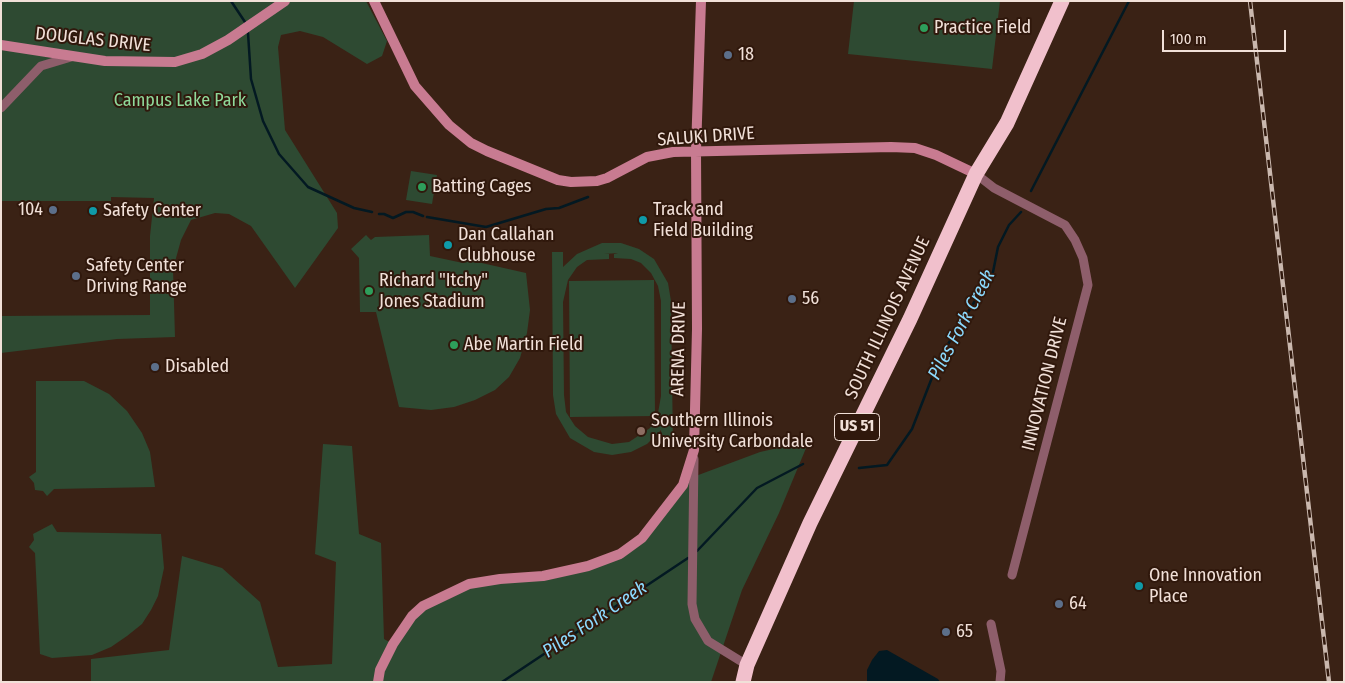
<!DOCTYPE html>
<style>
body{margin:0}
#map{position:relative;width:1345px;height:683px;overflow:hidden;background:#3a2215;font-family:"Fira Sans Condensed",sans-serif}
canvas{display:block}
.frame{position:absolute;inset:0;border:2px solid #f1e0d8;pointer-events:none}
.scale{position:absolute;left:1162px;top:30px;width:124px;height:22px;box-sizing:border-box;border:2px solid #f1e0d8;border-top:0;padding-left:6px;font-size:15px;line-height:18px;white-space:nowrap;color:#f1e0d8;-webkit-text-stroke:4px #30180c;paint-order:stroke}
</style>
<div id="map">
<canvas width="1345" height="683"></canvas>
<div class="frame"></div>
<div class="scale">100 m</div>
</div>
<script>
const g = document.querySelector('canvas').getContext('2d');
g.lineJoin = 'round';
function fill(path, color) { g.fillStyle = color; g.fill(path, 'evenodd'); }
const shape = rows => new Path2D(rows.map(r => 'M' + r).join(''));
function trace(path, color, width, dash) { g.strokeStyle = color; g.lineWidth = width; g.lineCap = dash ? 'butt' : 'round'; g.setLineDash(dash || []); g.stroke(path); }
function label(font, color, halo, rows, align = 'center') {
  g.font = font + ' "Fira Sans Condensed",sans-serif'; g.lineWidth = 4; g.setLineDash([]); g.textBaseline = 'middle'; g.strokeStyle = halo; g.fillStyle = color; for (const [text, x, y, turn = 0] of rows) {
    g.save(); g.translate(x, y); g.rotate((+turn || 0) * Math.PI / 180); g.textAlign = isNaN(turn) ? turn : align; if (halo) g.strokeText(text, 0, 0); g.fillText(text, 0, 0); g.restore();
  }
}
fill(shape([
 [1,1,366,1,387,41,382,56,367,64,323,37,300,31,281,35,278,47,285,130,337,213,338,228,295,288,251,226,229,214,215,213,191,220,181,240,173,269,175,337,117,339,1,353,1,316,150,315,150,236,154,198,111,197,111,201,1,201],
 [854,1,1000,1,992,69,848,54],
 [411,171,437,175,432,204,406,200],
 [366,235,371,240,375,237,429,235,430,256,463,263,464,259,526,273,530,310,527,333,520,358,509,377,495,390,475,400,454,407,431,410,399,407,376,312,360,312,359,258,351,249],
 [602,243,621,243,639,249,654,259,668,283,671,301,673,446,662,446,661,430,647,444,631,452,612,455,594,452,570,438,556,414,553,395,552,252,563,252,563,267,577,254],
 [618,253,614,254,614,258,631,259,641,263,651,273,658,286,661,301,661,396,658,413,650,428,629,442,612,444,588,437,575,426,566,412,564,395,563,302,568,280,577,267,587,260,609,259,609,254,604,254],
 [654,280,655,416,570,417,569,281],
 [36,381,84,381,109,394,127,411,142,433,150,452,155,487,54,489,47,496,43,491,35,490,34,483,29,477,36,472],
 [809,441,779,513,742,590,711,682,91,682,91,659,169,650,182,556,222,568,260,602,278,667,332,664,336,562,315,554,323,444,352,446,359,534,381,543,384,639,393,644,412,616,453,590,588,566,642,538,693,477,760,452],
 [52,524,57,532,161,534,164,568,158,596,151,610,142,624,127,636,111,647,92,655,52,658,40,654,35,553,29,547,34,540,33,534]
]), '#2e4a32');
fill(shape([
 [887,650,938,679,940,682,867,682,867,670,872,660,879,651]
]), '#031922');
trace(shape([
 [231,1,245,22],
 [248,33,251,79,263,121,279,154,308,187,354,208,372,212],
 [1031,191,1129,1],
 [379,214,384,214,393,218,406,212,413,212,423,216],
 [427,217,486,227,546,209,559,208,588,197],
 [859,468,887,465,912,429,940,357,993,272,998,247,1009,225,1021,212],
 [697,551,757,488,803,464],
 [502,682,688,558]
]), '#031922', 2.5);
trace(shape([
 [1,108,41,66,71,57],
 [976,174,994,188,1065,225,1075,240,1083,258,1088,285,1012,575],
 [694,459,692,604,695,619,708,641,747,665],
 [991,624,1001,671,1000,682]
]), '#8e5e6b', 9);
trace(shape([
 [374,1,415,86,449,125,471,143,487,151,558,180,571,182,597,181,607,178,647,157,673,152,891,147,915,148,936,155,976,174],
 [1,45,105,61,175,62,202,54,228,40,285,1],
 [378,682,380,670,393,644,412,616,423,606,469,584,500,579,543,576,588,566,620,554,642,538,683,485,694,450,697,329,696,150,701,1]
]), '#c87b91', 10);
trace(shape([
 [743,682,747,665,810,523,910,319,976,174,1007,123,1062,1]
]), '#f1c0cc', 15);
const rail = shape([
 [1250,1,1329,682]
]);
trace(rail, '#cab8ae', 4.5);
trace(rail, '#30180c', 2.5, [8]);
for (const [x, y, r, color] of [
 [924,28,5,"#2e9e5b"],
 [728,55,5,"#5c6f8a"],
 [422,187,5,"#2e9e5b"],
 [53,210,5,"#5c6f8a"],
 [93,211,5,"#0f9aa8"],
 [643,220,5,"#0f9aa8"],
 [448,245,5,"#0f9aa8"],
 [76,276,5,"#5c6f8a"],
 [369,291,5,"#2e9e5b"],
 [792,299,5,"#5c6f8a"],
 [454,345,5,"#2e9e5b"],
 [155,367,5,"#5c6f8a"],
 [641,431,5,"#8d6e63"],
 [1139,586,5,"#0f9aa8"],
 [1059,604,5,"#5c6f8a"],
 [946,632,5,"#5c6f8a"]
]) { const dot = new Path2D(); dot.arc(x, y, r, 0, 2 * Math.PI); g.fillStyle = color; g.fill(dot); trace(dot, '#30180c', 2); }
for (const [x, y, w] of [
 [857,427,45]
]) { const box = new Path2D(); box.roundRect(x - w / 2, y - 13.5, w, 27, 4); g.fillStyle = '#30180c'; g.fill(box); trace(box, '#f1e0d8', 1); }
label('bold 16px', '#f1e0d8', null, [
 ["US 51",857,427]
]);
label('18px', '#f1e0d8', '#30180c', [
 ["Practice Field",934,28],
 ["18",738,55],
 ["Batting Cages",432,187],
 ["104",43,210,"right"],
 ["Track and",653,210],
 ["Field Building",653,231],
 ["Safety Center",103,211],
 ["Dan Callahan",458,235],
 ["Clubhouse",458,256],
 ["Safety Center",86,266],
 ["Driving Range",86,287],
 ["Richard \"Itchy\"",379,281],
 ["Jones Stadium",379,302],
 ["56",802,299],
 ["Abe Martin Field",464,345],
 ["Disabled",165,367],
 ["Southern Illinois",651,421],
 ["University Carbondale",651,442],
 ["One Innovation",1149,576],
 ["Place",1149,597],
 ["64",1069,604],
 ["65",956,632]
], 'left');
label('18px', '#f1e0d8', '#30180c', [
 ["DOUGLAS DRIVE",93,40,6],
 ["SALUKI DRIVE",706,137,-4],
 ["SOUTH ILLINOIS AVENUE",888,318,-65],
 ["ARENA DRIVE",679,349,-89],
 ["INNOVATION DRIVE",1045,384,-76]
]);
label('18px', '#8fd99a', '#30180c', [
 ["Campus Lake Park",180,101]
]);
label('italic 19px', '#8bd9fd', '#30180c', [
 ["Piles Fork Creek",962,325,-62],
 ["Piles Fork Creek",595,620,-34]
]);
</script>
